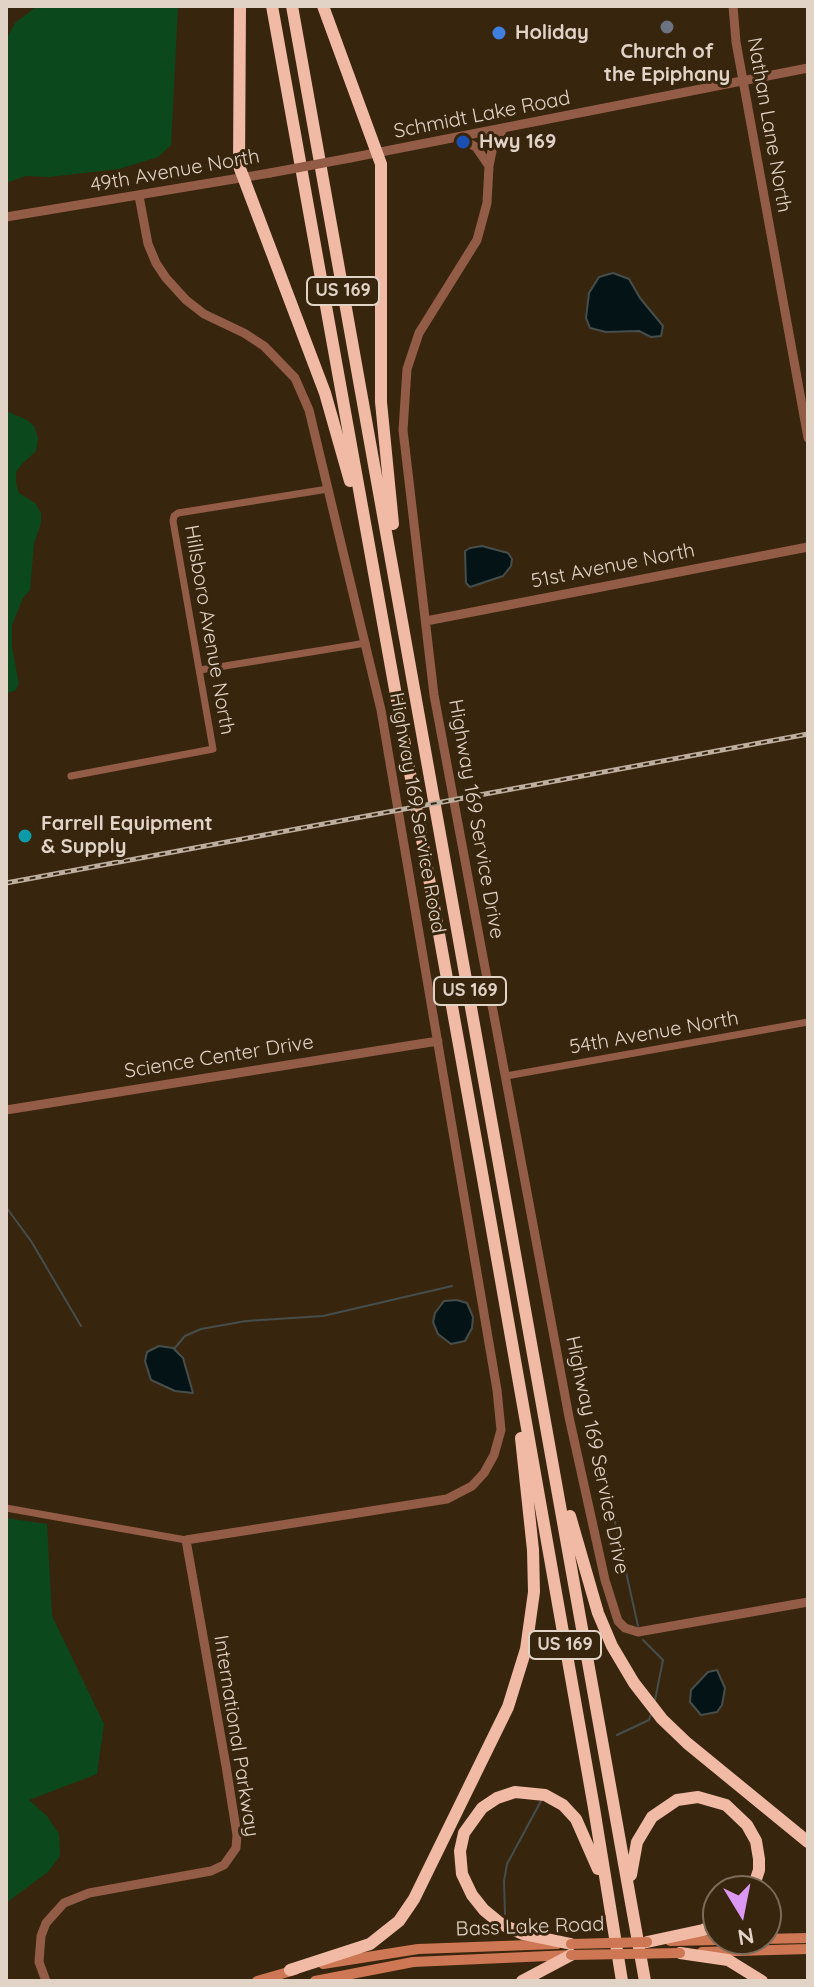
<!DOCTYPE html>
<style>
body{margin:0}
#map{position:relative;width:814px;height:1987px;overflow:hidden;background:#38250e;font-family:Quicksand,sans-serif}
canvas{display:block}
.frame{position:absolute;inset:0;border:8px solid #e1d4c7;pointer-events:none}
.north{position:absolute;left:702px;top:1875px;width:80px;height:80px;box-sizing:border-box;background:#38250e;border:2px solid #7c6b58;border-radius:50%;rotate:170deg;font-size:22px;font-weight:700;line-height:32px;text-align:center;color:#e1d4c7}
.north::after{content:'';display:block;margin:auto;width:28px;height:36px;background:#db99f5;clip-path:polygon(50% 0,100% 100%,50% 72%,0 100%)}
</style>
<div id="map">
<canvas width="814" height="1987"></canvas>
<div class="frame"></div>
<div class="north">N</div>
</div>
<script>
const g = document.querySelector('canvas').getContext('2d');
g.lineJoin = 'round';
function fill(path, color) { g.fillStyle = color; g.fill(path, 'evenodd'); }
const shape = rows => new Path2D(rows.map(r => 'M' + r).join(''));
function trace(path, color, width, dash) { g.strokeStyle = color; g.lineWidth = width; g.lineCap = dash ? 'butt' : 'round'; g.setLineDash(dash || []); g.stroke(path); }
function label(font, color, halo, rows, align = 'center') {
  g.font = font + ' Quicksand,sans-serif'; g.lineWidth = 6; g.setLineDash([]); g.textBaseline = 'middle'; g.strokeStyle = halo; g.fillStyle = color; for (const [text, x, y, turn = 0] of rows) {
    g.save(); g.translate(x, y); g.rotate((+turn || 0) * Math.PI / 180); g.textAlign = isNaN(turn) ? turn : align; if (halo) g.strokeText(text, 0, 0); g.fillText(text, 0, 0); g.restore();
  }
}
fill(shape([
 [37,6,178,6,171,145,158,157,119,169,49,177,26,176,6,183,6,40,15,23],
 [6,411,27,420,34,426,38,438,36,451,22,464,16,472,16,483,19,493,35,503,41,513,41,523,34,544,30,590,23,598,12,625,12,647,19,684,15,691,6,693],
 [6,1518,47,1524,52,1616,104,1724,97,1774,29,1800,47,1816,59,1834,60,1856,48,1872,6,1903]
]), '#0b491d');
const water = shape([
 [613,273,629,279,640,298,663,326,661,336,651,337,639,331,606,332,590,328,586,318,589,293,599,277,613,273],
 [482,546,508,553,512,559,511,566,503,576,470,587,466,583,465,551,470,548,482,546],
 [457,1300,467,1303,473,1317,472,1328,465,1341,451,1344,438,1334,433,1322,435,1313,444,1301,457,1300],
 [159,1346,173,1348,183,1358,193,1393,175,1391,151,1380,145,1361,147,1352,159,1346],
 [717,1670,725,1688,722,1705,717,1712,701,1715,690,1702,691,1690,708,1672,717,1670]
]);
fill(water, '#041416');
trace(water, '#464e4b', 2);
trace(shape([
 [6,1207,31,1241,81,1326],
 [174,1349,185,1336,201,1329,246,1321,323,1316,452,1286],
 [597,1460,607,1474,609,1495,638,1626],
 [643,1640,663,1660,655,1700],
 [617,1735,649,1720,651,1714],
 [505,1914,504,1881,507,1864,541,1801]
]), '#464e4b', 2);
trace(shape([
 [200,670,366,643],
 [71,776,213,749,173,521,174,516,178,513,328,489],
 [506,1076,808,1022],
 [6,1508,186,1540]
]), '#925c47', 7);
trace(shape([
 [733,6,736,42,808,438],
 [503,129,493,146,489,166,487,203,477,240,419,333,407,369,403,430,434,695,569,1417,605,1580,618,1621,625,1628,638,1632,808,1602],
 [458,138,476,147,489,166],
 [350,158,808,68],
 [6,217,270,173],
 [426,621,808,547],
 [6,1110,438,1041],
 [46,1981,39,1962,41,1936,46,1923,64,1903,89,1893,211,1871,224,1865,236,1848,237,1835,226,1766,186,1540,447,1499,472,1486,484,1473,494,1455,501,1430,497,1390,381,710,309,410,295,378,264,346,244,333,204,314,186,300,166,278,156,263,148,244,139,196]
]), '#925c47', 9);
trace(shape([
 [670,1941,808,1938],
 [702,1952,808,1949],
 [323,1964,418,1949,557,1944],
 [257,1981,295,1970],
 [315,1981,413,1962,571,1955]
]), '#cd7754', 10);
trace(shape([
 [240,6,239,166,325,393,350,481],
 [272,6,482,1173,594,1808,622,1981],
 [292,6,645,1981],
 [323,6,381,164,381,402,393,524],
 [570,1516,598,1613,612,1646,634,1683,662,1719,687,1743,808,1842],
 [631,1875,637,1842,652,1817,677,1800,698,1797,726,1805,747,1825,756,1841,759,1859,759,1870,752,1891],
 [647,1942,703,1930,718,1923],
 [571,1944,523,1934,501,1924,484,1910,472,1895,462,1874,460,1851,464,1833,482,1808,497,1798,515,1792,545,1795,563,1805,576,1819,598,1869],
 [680,1953,728,1960,762,1981],
 [290,1970,370,1944,399,1921,414,1899,508,1707,526,1649,534,1592,533,1550,521,1438],
 [522,1981,571,1955]
]), '#f1baa5', 12);
const rail = shape([
 [6,883,808,734]
]);
trace(rail, '#bdafa0', 5);
trace(rail, '#38250e', 2, [6]);
trace(shape([
 [270,173,350,158]
]), '#925c47', 9);
trace(shape([
 [571,1944,647,1942],
 [571,1955,680,1953]
]), '#cd7754', 10);
for (const [x, y, r, color] of [
 [667,27,8,"#6b7280"],
 [499,33,8,"#3f7fe0"],
 [463,142,8,"#1a4fb4"],
 [25,836,8,"#0f9aa8"]
]) { const dot = new Path2D(); dot.arc(x, y, r, 0, 2 * Math.PI); g.fillStyle = color; g.fill(dot); trace(dot, '#38250e', 3); }
for (const [x, y, w] of [
 [343,291,72],
 [470,991,72],
 [565,1645,72]
]) { const box = new Path2D(); box.roundRect(x - w / 2, y - 14, w, 28, 6); g.fillStyle = '#38250e'; g.fill(box); trace(box, '#e1d4c7', 2); }
label('bold 18px', '#e1d4c7', null, [
 ["US 169",343,291],
 ["US 169",470,991],
 ["US 169",565,1645]
]);
label('bold 20px', '#e1d4c7', '#38250e', [
 ["Holiday",515,33],
 ["Church of",667,52,"center"],
 ["the Epiphany",667,75,"center"],
 ["Hwy 169",479,142],
 ["Farrell Equipment",41,824],
 ["& Supply",41,847]
], 'left');
label('20px', '#e1d4c7', '#38250e', [
 ["Schmidt Lake Road",482,115,-11],
 ["Nathan Lane North",769,125,80],
 ["49th Avenue North",175,171,-10],
 ["51st Avenue North",613,566,-11],
 ["Hillsboro Avenue North",209,630,80],
 ["Highway 169 Service Road",417,813,80],
 ["Highway 169 Service Drive",476,819,80],
 ["54th Avenue North",654,1033,-10],
 ["Science Center Drive",219,1057,-9],
 ["Highway 169 Service Drive",597,1455,78],
 ["International Parkway",236,1736,81],
 ["Bass Lake Road",530,1927,-2]
]);
</script>
